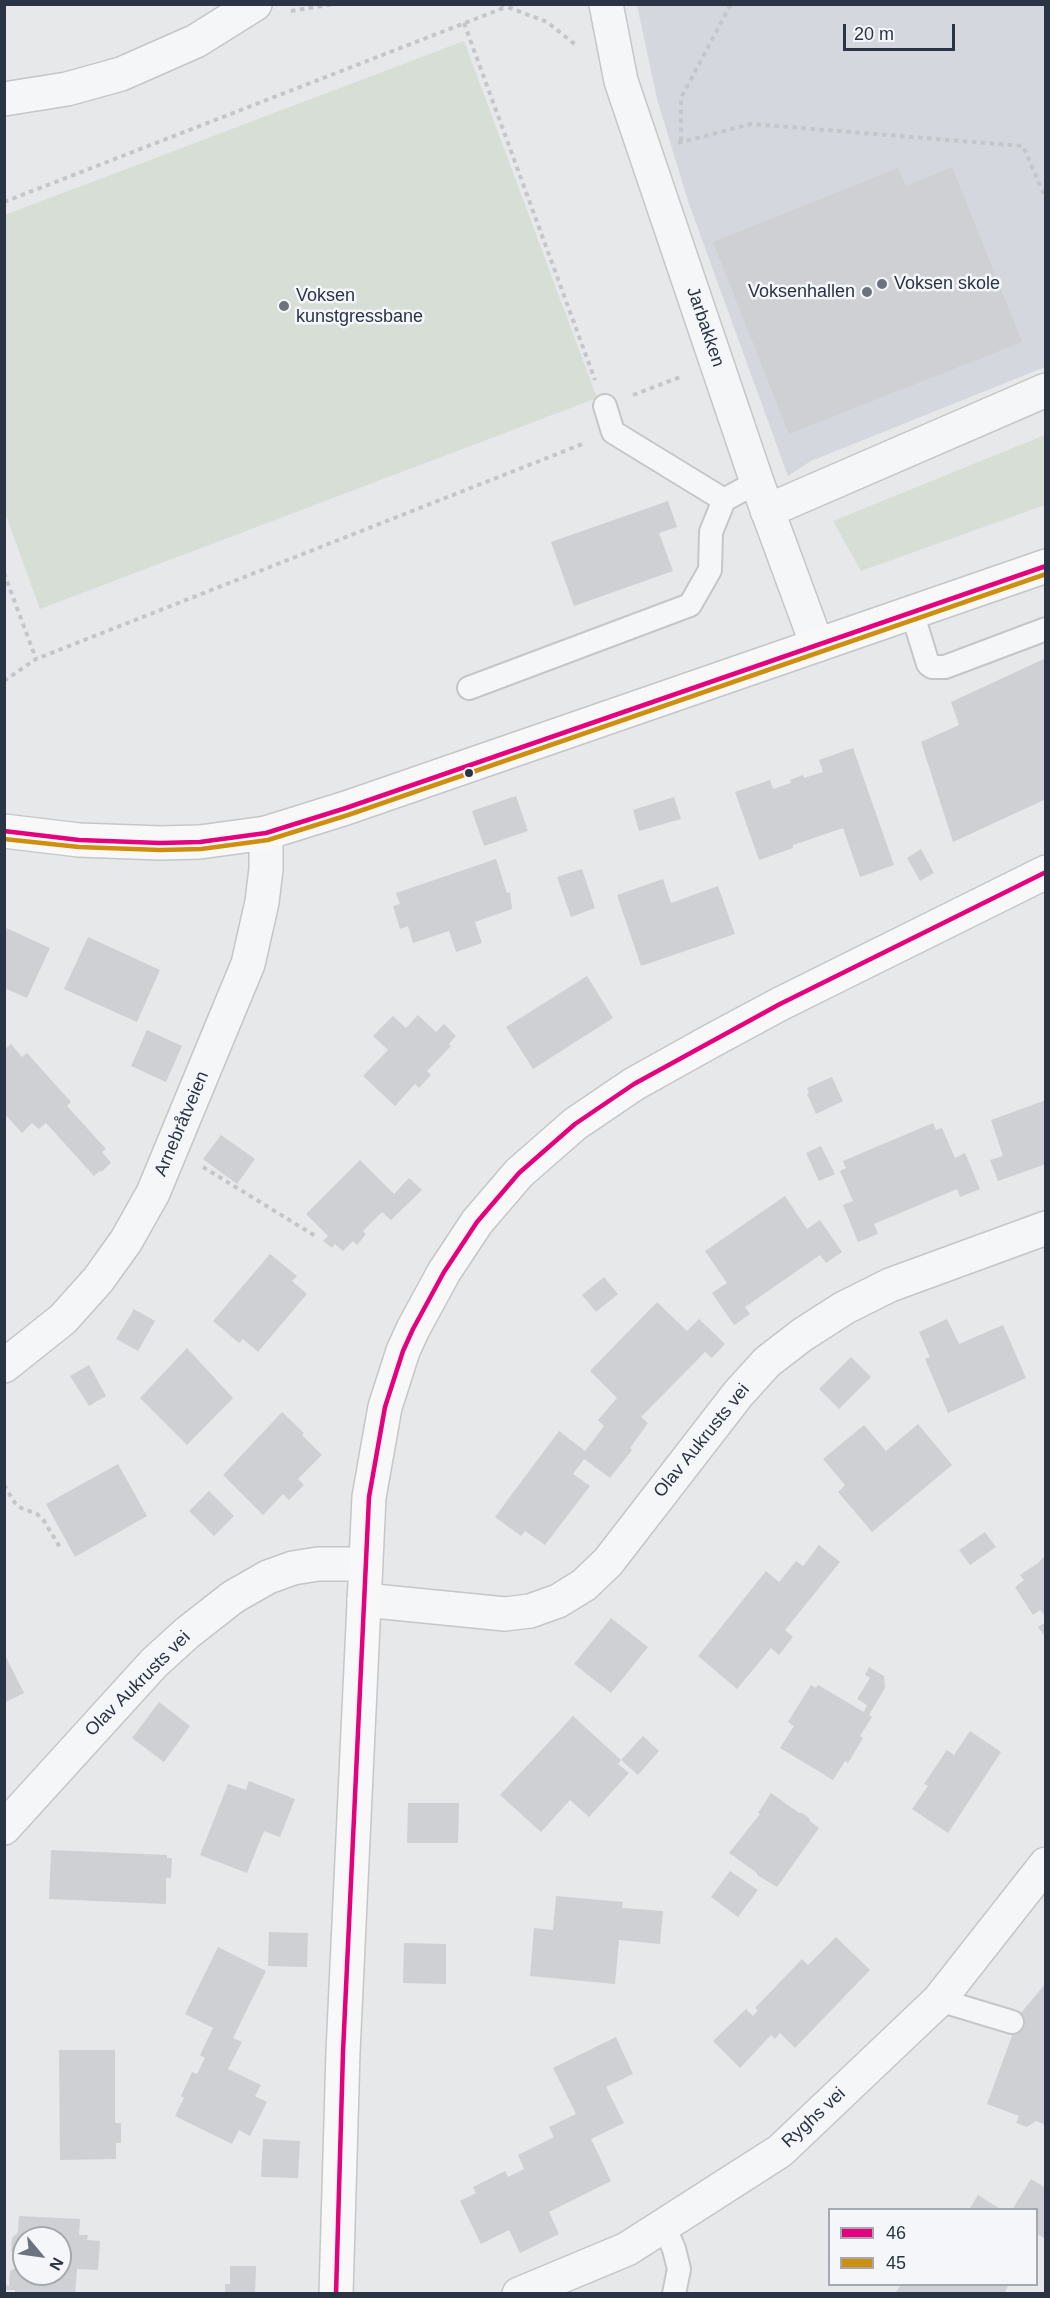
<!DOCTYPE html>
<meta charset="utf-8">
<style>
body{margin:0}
#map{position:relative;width:1050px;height:2298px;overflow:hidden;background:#e6e8ea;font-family:Arial,sans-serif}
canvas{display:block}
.frame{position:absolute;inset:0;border:6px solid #2b3445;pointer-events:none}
.legend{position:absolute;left:828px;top:2208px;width:210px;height:78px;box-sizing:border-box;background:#f4f6f9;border:2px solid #a4a8b1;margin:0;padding:8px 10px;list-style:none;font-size:18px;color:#2b3445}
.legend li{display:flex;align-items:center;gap:12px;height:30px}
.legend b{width:30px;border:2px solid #a4a8b1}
.north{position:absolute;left:12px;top:2226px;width:60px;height:60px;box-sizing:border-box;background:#f4f6f9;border:2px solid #a4a8b1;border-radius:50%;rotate:119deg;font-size:16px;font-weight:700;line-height:24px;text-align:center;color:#2b3445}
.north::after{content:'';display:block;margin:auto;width:21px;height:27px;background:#6c737f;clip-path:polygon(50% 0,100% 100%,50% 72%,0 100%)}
.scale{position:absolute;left:843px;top:24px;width:112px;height:27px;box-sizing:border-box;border:3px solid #2b3445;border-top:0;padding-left:8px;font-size:18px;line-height:21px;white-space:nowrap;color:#2b3445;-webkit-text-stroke:4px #f4f6f9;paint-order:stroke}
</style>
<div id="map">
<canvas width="1050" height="2298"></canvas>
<div class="frame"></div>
<ul class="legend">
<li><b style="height:8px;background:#e5007d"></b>46</li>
<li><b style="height:8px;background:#ce8f0e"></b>45</li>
</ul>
<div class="north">N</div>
<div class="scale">20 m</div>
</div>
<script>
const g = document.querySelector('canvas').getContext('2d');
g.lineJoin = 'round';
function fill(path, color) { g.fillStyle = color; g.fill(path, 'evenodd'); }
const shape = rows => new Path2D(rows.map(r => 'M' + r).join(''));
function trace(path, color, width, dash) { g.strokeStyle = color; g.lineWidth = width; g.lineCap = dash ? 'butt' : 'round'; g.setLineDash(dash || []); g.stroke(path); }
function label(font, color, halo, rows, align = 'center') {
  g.font = font + ' Arial,sans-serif'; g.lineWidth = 5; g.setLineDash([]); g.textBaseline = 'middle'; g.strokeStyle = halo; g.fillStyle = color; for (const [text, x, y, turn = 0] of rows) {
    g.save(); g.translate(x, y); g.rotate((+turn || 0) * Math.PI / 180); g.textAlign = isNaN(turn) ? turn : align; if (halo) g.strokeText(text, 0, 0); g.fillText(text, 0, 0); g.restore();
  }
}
fill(shape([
 [637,5,1045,5,1045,367,811,461,788,476,688,201,657,99]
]), '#d4d7dd');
fill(shape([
 [464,41,597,398,40,609,5,513,5,215],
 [1045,435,1045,505,861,571,833,521]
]), '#d6ded6');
fill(shape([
 [952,167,1022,342,789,434,713,242,898,168,906,186],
 [668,501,677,527,659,533,673,571,574,606,551,542],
 [1046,658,1046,799,953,842,921,742,959,725,951,702],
 [853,748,894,865,860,877,843,828,793,845,793,848,759,860,735,792,770,780,773,789,791,783,790,780,803,775,804,778,823,772,819,760],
 [516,796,528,831,484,846,472,811],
 [674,797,681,819,639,831,633,810],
 [921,849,934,873,920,881,907,858],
 [496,859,507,893,510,892,512,909,475,922,482,943,456,952,449,931,413,943,408,926,400,929,393,906,400,904,396,893],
 [582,869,595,908,571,917,557,877],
 [663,879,671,903,718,886,735,934,641,966,617,895],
 [4,927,50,948,27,998,4,988],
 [88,937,160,970,137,1022,64,989],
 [587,976,613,1018,533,1069,506,1027],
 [418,1015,436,1032,444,1024,456,1036,449,1044,451,1046,427,1071,431,1075,419,1088,415,1084,395,1106,363,1076,388,1050,373,1036,393,1016,406,1028],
 [147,1030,182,1046,166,1082,131,1066],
 [11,1044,22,1057,27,1053,71,1102,67,1106,106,1149,102,1152,111,1163,101,1172,100,1171,94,1176,46,1123,39,1129,32,1123,22,1133,4,1113,4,1050],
 [832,1077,843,1101,816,1114,807,1094,809,1093,807,1088],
 [1046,1100,1046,1164,998,1181,990,1160,1003,1156,991,1120],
 [933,1123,936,1130,942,1128,955,1158,965,1153,980,1189,960,1197,957,1189,874,1224,878,1234,858,1242,843,1205,853,1201,840,1171,846,1168,843,1161],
 [221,1135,255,1159,237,1184,203,1159],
 [821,1146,835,1174,819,1181,806,1153],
 [360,1160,394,1194,409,1178,422,1190,391,1220,382,1212,363,1231,366,1234,357,1245,353,1241,343,1251,335,1244,332,1248,323,1241,328,1236,306,1214],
 [785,1196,807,1229,820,1220,842,1252,826,1263,820,1255,745,1307,750,1314,734,1325,712,1293,727,1283,705,1251],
 [270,1254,297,1276,292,1281,307,1294,258,1352,243,1339,239,1343,213,1321],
 [604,1277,618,1294,596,1312,582,1295],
 [657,1302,687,1331,699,1319,725,1344,712,1358,705,1352,641,1417,648,1423,630,1448,632,1450,610,1478,584,1459,573,1474,590,1486,545,1545,525,1531,521,1536,495,1517,559,1431,585,1451,604,1426,598,1420,617,1398,590,1371],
 [134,1309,155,1321,138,1351,116,1339],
 [947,1319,959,1344,1003,1325,1026,1378,948,1413,925,1359,930,1357,919,1332],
 [187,1348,233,1398,187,1445,140,1398],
 [851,1357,871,1377,839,1409,819,1389],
 [89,1365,106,1396,89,1406,70,1376],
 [282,1412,304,1433,302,1435,322,1455,298,1479,304,1485,289,1500,283,1494,263,1515,223,1475],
 [918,1424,952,1465,872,1532,838,1492,845,1485,823,1459,864,1425,886,1451],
 [118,1464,147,1516,75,1557,46,1504],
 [209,1491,234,1516,214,1536,189,1511],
 [985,1532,996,1547,970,1565,959,1550],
 [819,1545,840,1562,785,1630,793,1637,779,1655,771,1648,737,1689,698,1656,766,1571,779,1582,796,1561,803,1566],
 [1046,1555,1046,1617,1040,1610,1033,1615,1015,1587,1024,1580,1020,1575,1038,1563],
 [611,1618,648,1647,611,1693,574,1664],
 [1046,1622,1046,1638,1038,1627],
 [4,1653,24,1693,4,1703],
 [869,1667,884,1676,885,1688,869,1715,872,1717,860,1736,863,1738,848,1763,845,1761,833,1780,780,1748,794,1726,788,1722,811,1685,816,1688,818,1685,864,1712,867,1705,857,1699,870,1678,865,1675],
 [159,1702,190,1726,164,1762,132,1738],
 [573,1716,621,1760,618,1764,629,1773,589,1817,570,1800,541,1832,500,1795],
 [970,1731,1001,1752,948,1833,912,1809,928,1786,924,1784,947,1750,954,1755],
 [643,1736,659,1751,638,1775,621,1760],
 [249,1781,295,1799,280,1837,264,1831,247,1873,200,1855,228,1784,246,1790],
 [771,1793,799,1813,802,1813,809,1818,810,1821,819,1828,777,1887,757,1875,757,1873,729,1853,760,1814,758,1813],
 [408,1803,459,1803,458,1843,407,1843],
 [51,1850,167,1855,167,1858,172,1858,171,1878,166,1878,166,1904,49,1899],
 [730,1871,758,1890,738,1917,711,1897],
 [556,1896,623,1902,622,1908,663,1911,660,1944,619,1940,615,1984,530,1976,534,1928,553,1930],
 [269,1932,308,1933,307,1967,268,1966],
 [836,1937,870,1970,795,2048,780,2033,775,2039,771,2035,740,2068,713,2041,746,2009,753,2016,758,2010,755,2008,802,1959,808,1965],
 [404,1943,446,1944,446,1984,403,1983],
 [218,1947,266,1971,233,2038,242,2042,228,2069,261,2085,255,2096,267,2102,250,2136,239,2130,232,2144,175,2116,184,2098,181,2096,192,2072,197,2074,205,2058,200,2055,213,2028,185,2014],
 [1046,1983,1046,2125,1036,2121,1027,2127,1016,2123,1019,2116,987,2104,1020,2014],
 [616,2037,633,2074,606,2087,624,2123,591,2139,611,2181,549,2212,559,2234,520,2253,509,2230,481,2244,460,2201,476,2193,473,2187,505,2171,508,2177,524,2169,518,2155,554,2137,549,2127,576,2114,553,2068],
 [59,2050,115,2050,115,2123,121,2123,121,2143,116,2143,116,2159,60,2160],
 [263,2139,300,2141,298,2178,261,2177],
 [1031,2179,1046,2188,1046,2239,1039,2235,1036,2239,1036,2210,1012,2210],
 [978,2195,1002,2210,969,2210],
 [19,2216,80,2219,79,2235,88,2235,87,2240,100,2241,98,2270,77,2269,75,2294,15,2294,15,2290,4,2290,4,2285,9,2286,10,2271,16,2268,17,2251,11,2251,12,2238,18,2232],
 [24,2238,60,2238,60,2274,24,2274],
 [230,2266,256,2266,255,2294,225,2294,225,2284,230,2284],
 [901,2284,1009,2284,1004,2294,895,2294]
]), '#ced0d3');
const lane = shape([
 [605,406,613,432,724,500,757,482],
 [912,612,928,664,932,667,945,667,1046,629],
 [469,688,690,605,710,570,711,532,724,500],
 [939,2000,1012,2022],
 [664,2226,674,2249,679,2269,674,2294]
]);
const street = shape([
 [606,4,621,81,757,482,817,645],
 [4,99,67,89,121,74,196,41,255,4],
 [767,511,1046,390],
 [4,1366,63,1319,98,1280,126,1241,153,1193,248,964,262,902,266,869,266,833],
 [364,1600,505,1614,530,1611,558,1601,584,1585,608,1562,738,1394,767,1362,802,1335,844,1308,890,1285,1046,1228],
 [4,1828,154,1663,187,1633,233,1597,268,1577,293,1568,318,1564,365,1564],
 [519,2294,627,2249,780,2151,939,2000,1046,1864]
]);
const secondary = shape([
 [4,831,79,840,160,843,200,842,266,833,346,808,1046,566],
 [336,2294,343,2052,369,1497,385,1407,403,1351,413,1329,444,1272,477,1222,519,1173,575,1124,634,1084,713,1040,780,1004,1046,872]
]);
trace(lane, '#c4c6c8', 26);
trace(street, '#c4c6c8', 36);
trace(secondary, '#c4c6c8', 36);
trace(shape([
 [500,4,547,22,576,45],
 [291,11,334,4],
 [464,23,595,380],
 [681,141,681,98,731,4],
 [678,143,751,124,1023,146,1046,199],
 [4,202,506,7],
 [633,395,683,376],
 [4,573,36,659],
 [4,681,36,659,585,443],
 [203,1167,317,1237],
 [4,1485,15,1503,21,1508,37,1514,44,1521,61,1549]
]), '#c5c6ca', 4, [4.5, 4.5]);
trace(lane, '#f5f6f7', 22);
trace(street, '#f5f6f7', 33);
trace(secondary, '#f8f8f8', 33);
trace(shape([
 [4,831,79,840,160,843,200,842,266,833,346,808,1046,566],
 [336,2294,343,2052,369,1497,385,1407,403,1351,413,1329,444,1272,477,1222,519,1173,575,1124,634,1084,780,1004,1046,872]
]), '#e5007d', 4.5);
trace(shape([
 [4,839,79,847,160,850,201,849,268,840,348,815,1046,574]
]), '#ce8f0e', 4.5);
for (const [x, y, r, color] of [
 [882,284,6,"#6c737f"],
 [867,292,6,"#6c737f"],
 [284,306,6,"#6c737f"],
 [469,773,5,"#2b3445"]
]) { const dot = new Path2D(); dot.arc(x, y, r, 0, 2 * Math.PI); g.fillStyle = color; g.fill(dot); trace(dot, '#f4f6f9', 2); }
label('18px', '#2b3445', '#f4f6f9', [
 ["Voksen skole",894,284],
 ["Voksenhallen",855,292,"right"],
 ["Voksen",296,296],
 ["kunstgressbane",296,317]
], 'left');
label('18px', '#2b3445', '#f4f6f9', [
 ["Jarbakken",705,327,71],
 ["Arnebråtveien",182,1124,-67],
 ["Olav Aukrusts vei",702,1441,-51],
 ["Olav Aukrusts vei",138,1684,-45],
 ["Ryghs vei",814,2118,-43]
]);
</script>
